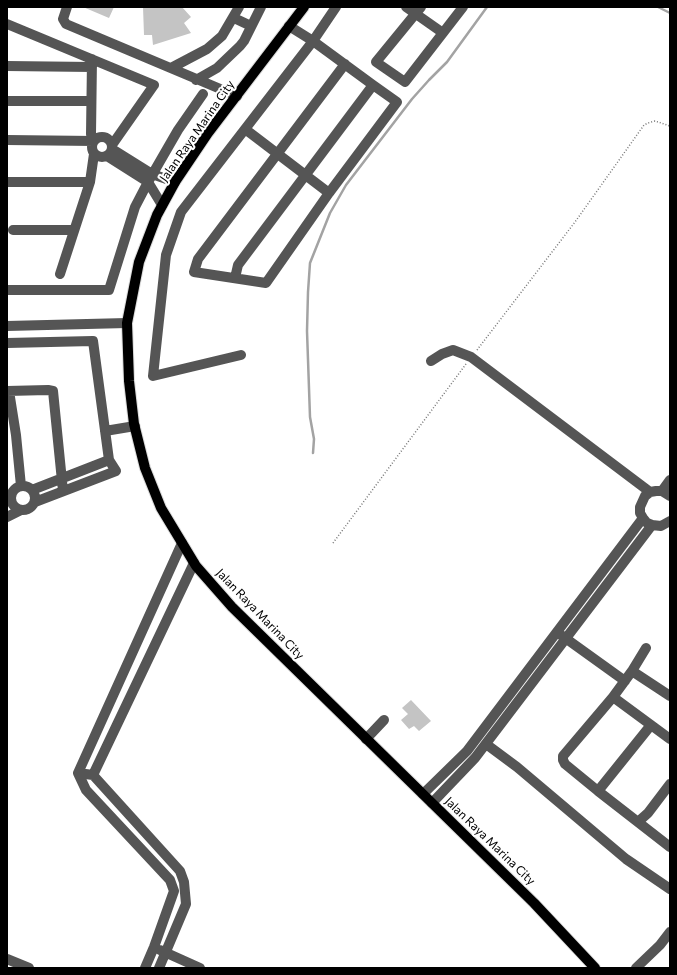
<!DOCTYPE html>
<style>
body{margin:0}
#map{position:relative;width:677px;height:975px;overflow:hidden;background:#fff;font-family:Commissioner,sans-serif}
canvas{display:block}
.frame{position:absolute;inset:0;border:8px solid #000;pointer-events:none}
</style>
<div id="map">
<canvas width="677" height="975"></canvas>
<div class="frame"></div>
</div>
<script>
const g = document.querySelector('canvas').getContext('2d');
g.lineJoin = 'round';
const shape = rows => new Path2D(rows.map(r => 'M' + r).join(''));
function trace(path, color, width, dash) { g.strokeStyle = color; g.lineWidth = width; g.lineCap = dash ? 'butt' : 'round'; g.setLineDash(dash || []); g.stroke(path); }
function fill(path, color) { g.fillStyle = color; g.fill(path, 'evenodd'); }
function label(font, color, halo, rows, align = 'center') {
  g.font = font + ' Commissioner,sans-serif'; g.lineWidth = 4; g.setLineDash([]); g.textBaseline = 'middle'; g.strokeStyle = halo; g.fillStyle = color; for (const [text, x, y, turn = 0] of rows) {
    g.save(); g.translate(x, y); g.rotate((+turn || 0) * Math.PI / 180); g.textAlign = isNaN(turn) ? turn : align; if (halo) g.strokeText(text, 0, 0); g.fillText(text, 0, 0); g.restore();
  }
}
trace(shape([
 [658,7,670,13],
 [313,453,314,439,310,417,307,331,308,292,310,263,330,213,346,185,412,99,429,80,447,62,487,7]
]), '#a3a3a3', 2.5);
fill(shape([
 [83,7,114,7,109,18],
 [143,7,182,7,191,17,184,23,191,33,153,45,152,35,144,35],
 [411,700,431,721,419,731,414,726,409,729,401,720,408,714,402,708]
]), '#c4c4c4');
const major = shape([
 [304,7,208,133,175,182,157,215,139,262,127,323,129,381,134,424,145,468,161,508,196,566,232,607,534,903,595,968]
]);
trace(major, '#dbdbdb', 12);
trace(shape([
 [477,350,575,222,644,125,648,123,655,121,670,126],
 [333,543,466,364]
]), '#777', 1.5, [1, 2]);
trace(shape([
 [67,7,63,19,66,24,237,96],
 [406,7,443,33],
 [421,7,376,62,405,82,463,7],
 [234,18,251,26],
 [7,24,154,85,112,145],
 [289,26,313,41,373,85,397,102,329,193,266,283,194,272,198,259,345,64],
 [7,66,92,67],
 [171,68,207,49,222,36,239,7],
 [196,80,217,68,240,46,244,41,261,7],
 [7,101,91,101],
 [245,129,329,193],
 '92 147a10 10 0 1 1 20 0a10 10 0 1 1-20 0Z',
 [7,140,94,141,91,134,92,59],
 [112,149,152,174,175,182],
 [107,156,148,182,162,205],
 [7,182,90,182],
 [13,230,74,230],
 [60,274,90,182,94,154],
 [235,278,238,265,373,85],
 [7,290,109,290,135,207,148,182,178,130,203,94],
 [7,326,127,323],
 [7,343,93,341,109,460,116,471,35,502],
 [241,355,153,376,166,255,181,212,313,41,336,7],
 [431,361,442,354,453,350,471,357,650,492],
 [7,391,48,390,53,391,63,491],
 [9,391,16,435,21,486],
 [105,431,135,426],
 '11 498a12 12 0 1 1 24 0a12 12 0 1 1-24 0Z',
 [32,490,109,460],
 [662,491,670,480],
 [670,496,662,491,656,491,650,492,645,496,640,507,640,513,643,518,647,523,652,525,661,526,670,521],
 [7,517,21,510],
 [561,635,625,681],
 [632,671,646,648],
 [670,696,632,671,613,697,670,739],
 [613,697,563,756,563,760,565,764,598,791,670,847],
 [366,739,384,720],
 [486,744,517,767,626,859,670,889],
 [78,773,182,543],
 [78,773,93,775,180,871,184,882,186,904,159,968],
 [78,773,86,790,170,880,174,891,154,947,145,968],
 [93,775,194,563],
 [598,791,651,725],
 [423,794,467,751,643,518],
 [432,803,475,758,652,525],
 [639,821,648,813,670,784],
 [160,950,200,968],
 [7,959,29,968],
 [636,968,660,945,670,932]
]), '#555', 10);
trace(major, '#000', 10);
label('12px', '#000', '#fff', [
 ["Jalan Raya Marina City",197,131,-55],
 ["Jalan Raya Marina City",260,614,46],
 ["Jalan Raya Marina City",490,841,44]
]);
</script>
